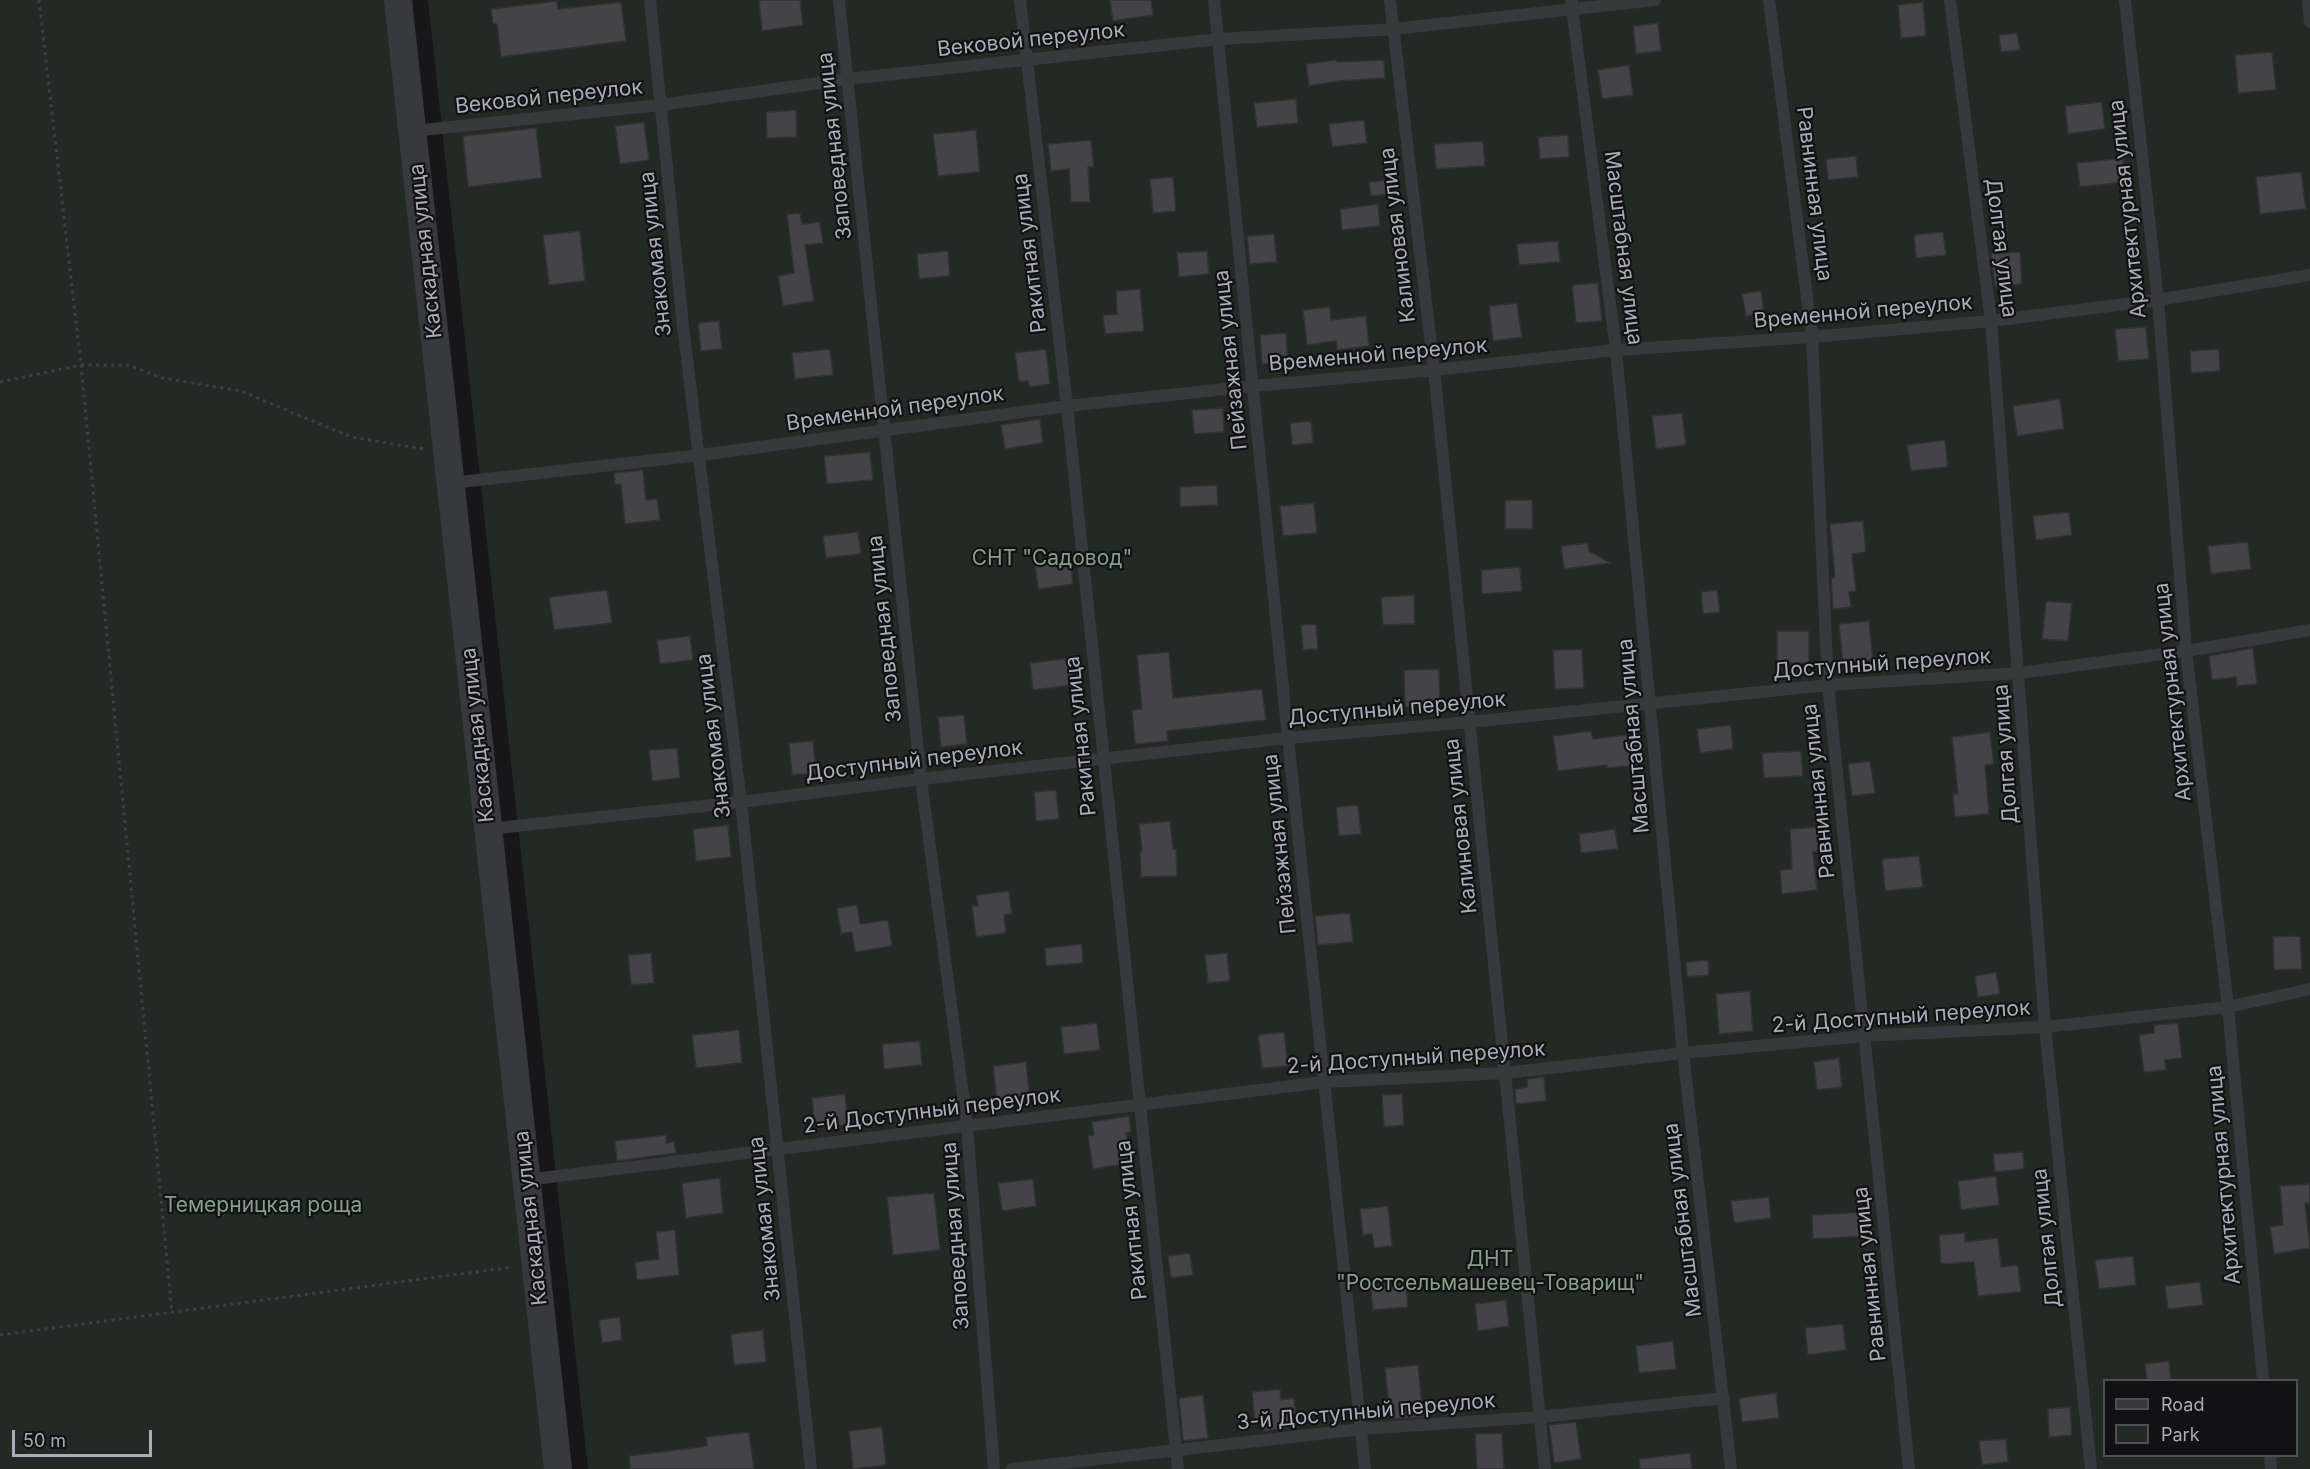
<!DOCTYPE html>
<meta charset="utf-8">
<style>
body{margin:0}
#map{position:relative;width:2310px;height:1469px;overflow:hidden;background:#171719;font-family:Inter,sans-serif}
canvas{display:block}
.legend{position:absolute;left:2103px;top:1379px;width:195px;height:78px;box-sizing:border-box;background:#121214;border:2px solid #4f5055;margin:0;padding:8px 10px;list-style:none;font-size:18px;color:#aaadb7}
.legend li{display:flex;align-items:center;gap:12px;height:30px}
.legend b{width:30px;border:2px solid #4f5055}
.scale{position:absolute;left:12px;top:1430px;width:140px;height:27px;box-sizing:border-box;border:3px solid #aaadb7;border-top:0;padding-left:8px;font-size:18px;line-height:21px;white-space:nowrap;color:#aaadb7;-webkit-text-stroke:4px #121214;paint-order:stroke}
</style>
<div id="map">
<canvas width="2310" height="1469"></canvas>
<ul class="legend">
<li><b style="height:8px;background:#38393d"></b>Road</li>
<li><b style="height:16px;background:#232a25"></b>Park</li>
</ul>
<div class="scale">50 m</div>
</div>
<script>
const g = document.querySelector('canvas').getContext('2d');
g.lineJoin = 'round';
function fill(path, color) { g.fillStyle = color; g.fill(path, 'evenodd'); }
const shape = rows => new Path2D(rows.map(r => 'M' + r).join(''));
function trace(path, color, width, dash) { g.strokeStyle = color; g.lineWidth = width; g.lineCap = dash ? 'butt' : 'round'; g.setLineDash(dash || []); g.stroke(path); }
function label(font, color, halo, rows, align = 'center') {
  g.font = font + ' Inter,sans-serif'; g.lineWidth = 4.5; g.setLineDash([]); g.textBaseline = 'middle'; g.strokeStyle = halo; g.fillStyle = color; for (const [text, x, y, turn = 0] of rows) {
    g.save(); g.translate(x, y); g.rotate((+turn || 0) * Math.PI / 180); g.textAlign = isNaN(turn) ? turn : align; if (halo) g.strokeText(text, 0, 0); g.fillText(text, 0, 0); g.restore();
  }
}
fill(shape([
 [0,0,387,0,557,1469,0,1469],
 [428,0,2310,0,2310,1469,588,1469],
 [2104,1380,2296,1380,2296,1456,2104,1456]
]), '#232a25');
const building = shape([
 [759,0,800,0,803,25,762,31,759,0],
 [1110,0,1151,0,1153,15,1113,21,1110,0],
 [557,1,558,9,621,2,626,41,501,57,497,24,493,24,491,9,557,1],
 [1923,2,1926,36,1901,38,1898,5,1923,2],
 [1658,23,1661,51,1636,54,1633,26,1658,23],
 [2017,33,2020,50,2001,52,1999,35,2017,33],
 [2272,52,2276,90,2238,93,2235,55,2272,52],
 [1336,60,1337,62,1384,60,1385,78,1339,81,1309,86,1306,64,1336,60],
 [1629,65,1633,95,1602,99,1598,70,1629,65],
 [1296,99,1298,123,1257,127,1254,103,1296,99],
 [2102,102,2105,129,2068,134,2065,106,2102,102],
 [796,110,797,137,767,138,766,112,796,110],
 [1364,120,1367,143,1332,147,1329,124,1364,120],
 [644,122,649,160,620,164,615,126,644,122],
 [536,128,542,178,468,187,463,136,536,128],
 [976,130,980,172,938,176,933,134,976,130],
 [1568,135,1569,157,1540,159,1538,137,1568,135],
 [1091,140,1094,167,1088,167,1090,202,1071,202,1069,169,1051,171,1048,144,1091,140],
 [1483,141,1485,166,1436,169,1434,144,1483,141],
 [1856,156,1858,177,1828,180,1826,159,1856,156],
 [2123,158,2126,182,2080,187,2077,163,2123,158],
 [2301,172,2306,209,2260,214,2256,177,2301,172],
 [1173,177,1176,211,1153,213,1150,179,1173,177],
 [1396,179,1398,193,1371,196,1369,182,1396,179],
 [1378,204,1380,226,1342,230,1340,209,1378,204],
 [800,213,802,224,820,222,823,243,805,245,814,301,783,306,778,276,794,273,787,214,800,213],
 [580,231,585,281,549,285,543,235,580,231],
 [1943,232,1946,255,1916,258,1914,235,1943,232],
 [1274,234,1277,262,1250,264,1247,236,1274,234],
 [1558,241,1560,262,1519,265,1517,244,1558,241],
 [948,251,950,276,919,279,917,254,948,251],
 [1207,251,1209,274,1179,277,1177,253,1207,251],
 [2020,252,2022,284,1995,286,1991,254,2020,252],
 [1598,283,1602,321,1576,323,1572,285,1598,283],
 [1140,289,1144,331,1105,334,1103,315,1117,314,1116,291,1140,289],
 [1761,291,1764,313,1746,316,1742,294,1761,291],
 [1517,303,1522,337,1493,341,1489,306,1517,303],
 [1330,307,1331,320,1366,316,1369,346,1337,350,1336,341,1307,345,1303,310,1330,307],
 [719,321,722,349,701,351,698,323,719,321],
 [2146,327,2149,359,2118,361,2115,329,2146,327],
 [1286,333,1288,362,1262,364,1260,335,1286,333],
 [830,349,833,375,795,379,792,353,830,349],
 [1046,349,1050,384,1029,387,1028,381,1019,382,1015,353,1046,349],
 [2219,349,2220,371,2191,373,2190,351,2219,349],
 [2060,399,2064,429,2017,436,2013,406,2060,399],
 [1223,408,1224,432,1194,434,1192,410,1223,408],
 [1682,413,1686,445,1656,449,1652,416,1682,413],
 [1040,419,1043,443,1005,449,1001,425,1040,419],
 [1311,421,1313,443,1292,445,1290,423,1311,421],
 [1945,440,1948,467,1911,471,1907,445,1945,440],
 [870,452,873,480,827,484,824,456,870,452],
 [643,470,646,500,657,499,660,520,625,524,621,484,615,485,614,473,643,470],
 [1217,485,1218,505,1180,507,1180,487,1217,485],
 [1505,500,1532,500,1533,529,1505,529,1505,500],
 [1314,503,1317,533,1283,536,1280,506,1314,503],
 [2069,512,2072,535,2036,540,2033,516,2069,512],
 [1863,521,1866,552,1852,554,1856,591,1849,592,1851,607,1833,609,1831,578,1835,578,1830,524,1863,521],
 [858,532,861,554,826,558,823,536,858,532],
 [2248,542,2251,569,2211,574,2208,546,2248,542],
 [1588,543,1589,551,1611,563,1564,569,1561,546,1588,543],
 [1070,560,1073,584,1038,589,1035,565,1070,560],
 [1520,567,1522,591,1482,594,1481,570,1520,567],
 [607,590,612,623,554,630,549,597,607,590],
 [1717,590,1720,612,1703,614,1701,592,1717,590],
 [1414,595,1415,624,1383,625,1381,597,1414,595],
 [2046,601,2072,603,2068,641,2042,639,2046,601],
 [1869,621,1873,660,1843,664,1839,624,1869,621],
 [1316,624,1318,649,1303,650,1301,625,1316,624],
 [1777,631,1809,631,1809,663,1777,663,1777,631],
 [690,636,693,660,660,664,657,640,690,636],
 [2253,648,2257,684,2237,686,2236,677,2212,680,2209,656,2253,648],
 [1582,649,1584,688,1555,689,1553,650,1582,649],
 [1169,652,1173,698,1262,689,1266,720,1167,731,1168,741,1135,744,1132,710,1142,709,1137,655,1169,652],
 [1071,658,1074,685,1033,690,1030,663,1071,658],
 [1439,669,1440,706,1405,707,1404,670,1439,669],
 [964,715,967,744,941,747,938,717,964,715],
 [1731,725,1733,749,1700,753,1697,729,1731,725],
 [1591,731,1593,739,1636,734,1639,765,1607,768,1607,765,1558,771,1553,736,1591,731],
 [1990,732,1994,764,1985,765,1989,814,1955,817,1953,794,1958,794,1952,737,1990,732],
 [813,741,816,773,792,775,789,743,813,741],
 [677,748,680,778,652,781,649,750,677,748],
 [1801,751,1803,776,1764,778,1762,753,1801,751],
 [1870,761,1875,793,1852,796,1848,764,1870,761],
 [1056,790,1059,819,1036,821,1034,792,1056,790],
 [1358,805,1361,834,1339,836,1336,807,1358,805],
 [1170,821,1173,849,1176,849,1177,876,1141,877,1140,851,1142,851,1139,824,1170,821],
 [728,825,731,857,696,861,693,829,728,825],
 [1818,827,1819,852,1813,852,1817,890,1782,894,1780,870,1792,869,1790,829,1818,827],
 [1615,829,1618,849,1581,853,1579,834,1615,829],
 [1919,856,1923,887,1885,891,1882,859,1919,856],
 [1009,891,1012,914,1004,915,1006,933,976,937,972,906,978,906,976,895,1009,891],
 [857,905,860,924,888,920,892,946,855,952,852,932,841,934,837,908,857,905],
 [1350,913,1353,942,1318,945,1315,916,1350,913],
 [2300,936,2302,969,2274,970,2273,937,2300,936],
 [1082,944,1083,963,1046,966,1045,948,1082,944],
 [651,953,654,983,631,985,628,955,651,953],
 [1227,953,1230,981,1208,983,1205,955,1227,953],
 [1708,960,1709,975,1687,977,1686,962,1708,960],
 [1996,972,2000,994,1978,997,1975,976,1996,972],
 [1750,991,1753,1031,1719,1034,1716,994,1750,991],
 [1097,1023,1100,1050,1064,1054,1061,1027,1097,1023],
 [2178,1023,2182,1058,2165,1060,2166,1070,2144,1072,2139,1035,2154,1033,2154,1025,2178,1023],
 [739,1030,742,1063,696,1068,692,1035,739,1030],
 [1284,1032,1288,1066,1262,1068,1258,1035,1284,1032],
 [920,1041,922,1065,884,1069,882,1044,920,1041],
 [1839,1058,1842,1087,1817,1090,1814,1062,1839,1058],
 [1026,1062,1030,1100,997,1103,993,1066,1026,1062],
 [1544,1077,1546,1101,1516,1104,1515,1089,1527,1087,1527,1079,1544,1077],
 [845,1094,848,1125,815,1128,812,1098,845,1094],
 [1402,1094,1404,1125,1384,1127,1382,1095,1402,1094],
 [1129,1116,1131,1132,1126,1133,1131,1163,1093,1169,1088,1136,1094,1135,1092,1122,1129,1116],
 [666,1135,666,1143,674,1142,676,1153,617,1161,615,1141,666,1135],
 [2023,1152,2024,1169,1995,1172,1993,1154,2023,1152],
 [1996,1176,1999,1205,1961,1210,1958,1181,1996,1176],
 [720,1178,723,1213,686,1218,682,1183,720,1178],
 [1033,1179,1036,1206,1002,1211,998,1183,1033,1179],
 [2310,1184,2310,1203,2305,1203,2310,1248,2274,1254,2270,1227,2283,1225,2280,1186,2310,1184],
 [934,1193,940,1250,893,1255,887,1197,934,1193],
 [1769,1197,1771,1218,1734,1223,1731,1201,1769,1197],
 [1388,1206,1392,1246,1374,1248,1372,1234,1363,1235,1360,1209,1388,1206],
 [1865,1212,1866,1236,1813,1239,1812,1215,1865,1212],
 [675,1230,679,1275,637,1280,635,1262,659,1259,656,1232,675,1230],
 [1965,1233,1965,1242,1998,1238,2001,1267,2018,1265,2021,1292,1978,1296,1974,1262,1941,1264,1939,1235,1965,1233],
 [1190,1253,1193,1275,1171,1278,1168,1256,1190,1253],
 [2133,1256,2136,1285,2099,1289,2095,1260,2133,1256],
 [1406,1282,1408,1307,1373,1310,1370,1285,1406,1282],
 [2200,1282,2203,1305,2168,1309,2165,1286,2200,1282],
 [1506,1300,1509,1326,1478,1331,1475,1304,1506,1300],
 [620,1317,622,1340,602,1343,599,1320,620,1317],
 [1843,1324,1846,1350,1808,1355,1805,1328,1843,1324],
 [763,1330,766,1362,734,1365,731,1334,763,1330],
 [1673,1341,1676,1369,1639,1373,1636,1346,1673,1341],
 [2169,1361,2171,1380,2147,1380,2145,1364,2169,1361],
 [1418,1365,1423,1417,1390,1419,1385,1368,1418,1365],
 [1280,1389,1281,1400,1294,1398,1297,1427,1263,1431,1262,1424,1255,1424,1252,1392,1280,1389],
 [1776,1393,1779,1418,1742,1422,1739,1398,1776,1393],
 [1203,1395,1208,1438,1183,1441,1179,1398,1203,1395],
 [2070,1407,2072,1435,2049,1437,2048,1409,2070,1407],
 [1576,1422,1581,1459,1554,1463,1549,1425,1576,1422],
 [882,1427,886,1465,853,1469,849,1431,882,1427],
 [749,1432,754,1469,630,1469,629,1456,707,1446,706,1437,749,1432],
 [1502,1433,1504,1469,1477,1469,1475,1434,1502,1433],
 [2006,1439,2008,1462,1982,1465,1979,1441,2006,1439],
 [1690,1453,1692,1469,1640,1469,1639,1459,1690,1453]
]);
fill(building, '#444448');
trace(building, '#313134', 1.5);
trace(shape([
 [39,0,81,365,129,365,162,378,241,391,351,437,424,449],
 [0,382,81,365,172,1313],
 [0,1335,513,1267]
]), '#3e3f44', 3, [3, 4.5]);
trace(shape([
 [650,0,683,326,741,802,811,1469],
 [839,0,921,779,967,1125,994,1469],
 [1020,0,1067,406,1178,1469],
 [1214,0,1288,738,1365,1469],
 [1390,0,1434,370,1545,1469],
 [1571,0,1616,350,1683,1053,1731,1469],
 [1769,0,1812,337,1828,685,1909,1469],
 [1950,0,1991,321,2045,1027,2091,1469],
 [2125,0,2158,300,2186,651,2228,1007,2263,1380],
 [2308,0,2310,22],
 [413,131,660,105,848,79,1219,39,1394,29,1655,0],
 [451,483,700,455,1067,406,1253,386,1434,370,1616,350,1812,337,1991,321,2158,300,2310,275],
 [488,829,741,802,921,779,1288,738,1470,722,1828,685,2019,673,2186,651,2310,630],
 [526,1180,1325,1082,1506,1073,1683,1053,1864,1036,2045,1027,2228,1007,2310,989],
 [2270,1456,2271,1469],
 [1012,1469,1361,1429,1540,1417,1724,1398]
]), '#38393d', 12);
trace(shape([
 [398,0,558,1469]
]), '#38393d', 28);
label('21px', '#aaadb7', '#121214', [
 ["Вековой переулок",1031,40,-6],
 ["Вековой переулок",549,97,-6],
 ["Заповедная улица",835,146,-96],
 ["Равнинная улица",1814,194,83],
 ["Архитектурная улица",2128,209,-96],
 ["Калиновая улица",1398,235,-97],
 ["Масштабная улица",1623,248,83],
 ["Долгая улица",2001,248,83],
 ["Каскадная улица",426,251,-96],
 ["Ракитная улица",1030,253,-97],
 ["Знакомая улица",656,254,-96],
 ["Временной переулок",1863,312,-5],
 ["Временной переулок",1378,355,-5],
 ["Пейзажная улица",1231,360,-96],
 ["Временной переулок",895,409,-8],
 ["Заповедная улица",885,629,-96],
 ["Доступный переулок",1882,664,-4],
 ["Архитектурная улица",2173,692,-96],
 ["Доступный переулок",1397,709,-5],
 ["Каскадная улица",478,735,-96],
 ["Знакомая улица",714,736,-97],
 ["Ракитная улица",1081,736,-96],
 ["Масштабная улица",1634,736,-95],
 ["Долгая улица",2006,754,-94],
 ["Доступный переулок",914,761,-7],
 ["Равнинная улица",1819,791,-96],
 ["Калиновая улица",1461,826,-96],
 ["Пейзажная улица",1280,844,-96],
 ["2-й Доступный переулок",1901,1017,-4],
 ["2-й Доступный переулок",1416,1058,-4],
 ["2-й Доступный переулок",932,1111,-7],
 ["Архитектурная улица",2224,1175,-95],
 ["Каскадная улица",531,1218,-96],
 ["Знакомая улица",765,1219,-96],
 ["Ракитная улица",1132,1220,-96],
 ["Масштабная улица",1683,1220,-97],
 ["Заповедная улица",956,1236,-94],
 ["Долгая улица",2047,1238,-96],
 ["Равнинная улица",1870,1274,-96],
 ["3-й Доступный переулок",1366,1412,-5]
]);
label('21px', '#84a088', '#121214', [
 ["СНТ \"Садовод\"",1052,559],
 ["Темерницкая роща",263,1206],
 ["ДНТ",1490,1260],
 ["\"Ростсельмашевец-Товарищ\"",1490,1284]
]);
</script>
